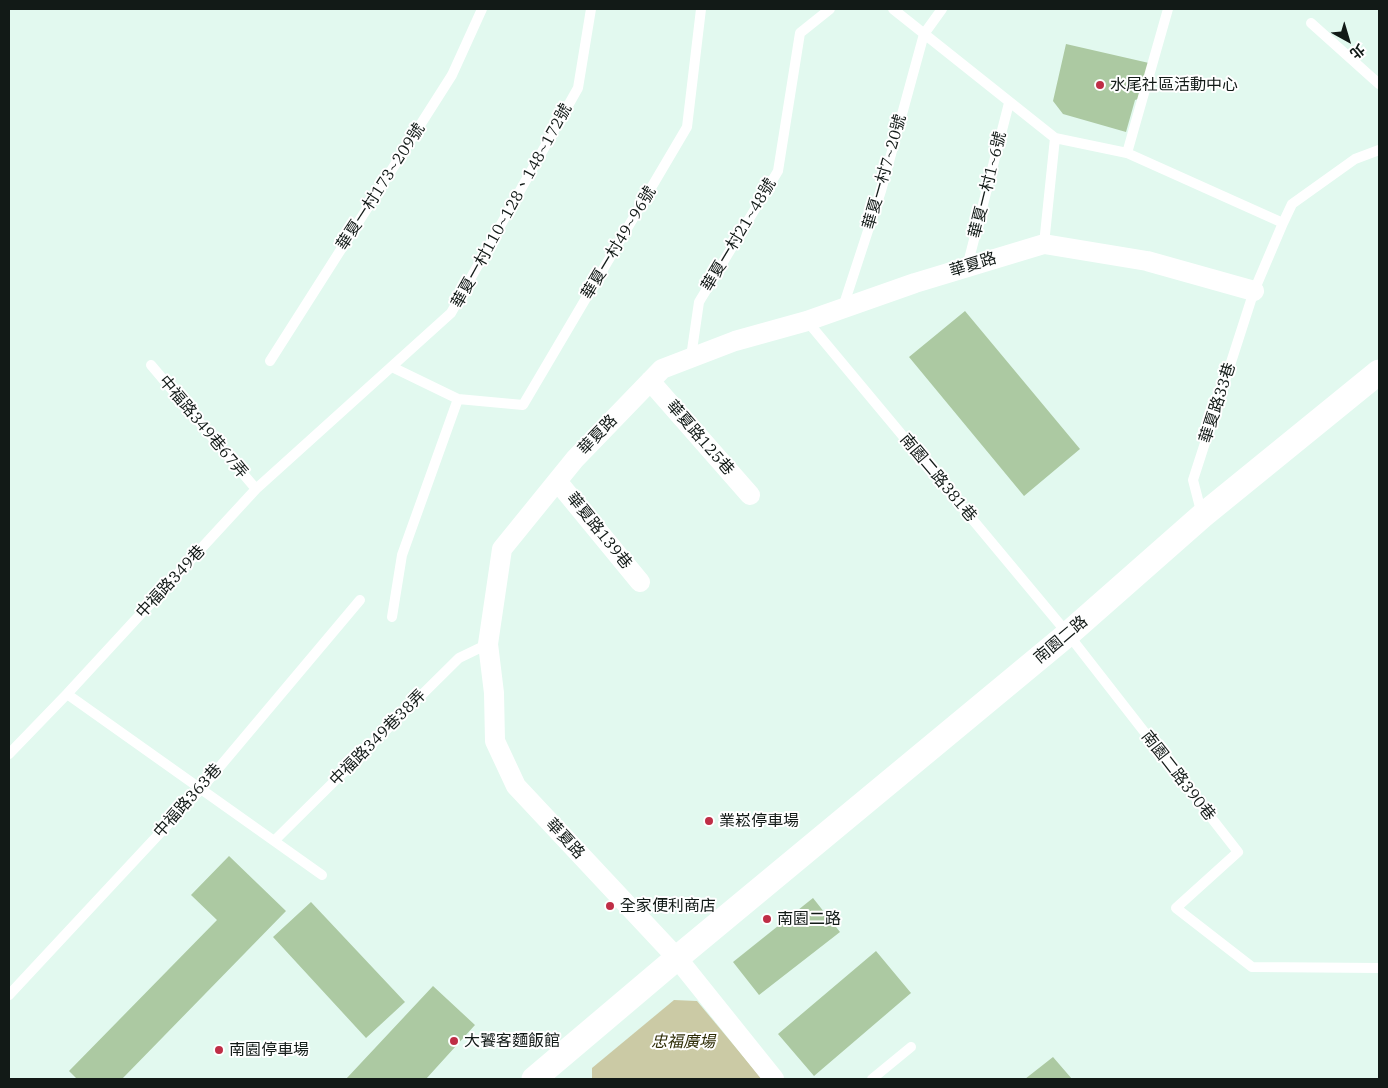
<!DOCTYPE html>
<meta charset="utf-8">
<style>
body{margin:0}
#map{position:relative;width:1388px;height:1088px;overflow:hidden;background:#e2f9ef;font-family:"IBM Plex Serif","Noto Sans TC",serif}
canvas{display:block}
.frame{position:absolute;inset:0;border:10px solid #121a17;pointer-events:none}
.north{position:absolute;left:1323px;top:15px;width:50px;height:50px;-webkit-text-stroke:4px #fff;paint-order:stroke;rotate:141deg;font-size:14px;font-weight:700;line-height:20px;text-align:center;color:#121a17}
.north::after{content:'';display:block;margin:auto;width:18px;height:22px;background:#121a17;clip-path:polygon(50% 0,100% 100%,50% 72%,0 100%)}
</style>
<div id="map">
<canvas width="1388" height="1088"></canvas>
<div class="frame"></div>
<div class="north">北</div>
</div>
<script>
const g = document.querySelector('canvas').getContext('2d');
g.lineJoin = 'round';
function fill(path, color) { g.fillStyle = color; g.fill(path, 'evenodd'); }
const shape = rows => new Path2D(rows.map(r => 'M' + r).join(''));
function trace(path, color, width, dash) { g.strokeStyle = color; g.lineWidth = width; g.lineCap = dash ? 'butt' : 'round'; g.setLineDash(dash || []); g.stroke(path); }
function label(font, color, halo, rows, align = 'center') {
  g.font = font + ' "IBM Plex Serif","Noto Sans TC",serif'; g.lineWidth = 4; g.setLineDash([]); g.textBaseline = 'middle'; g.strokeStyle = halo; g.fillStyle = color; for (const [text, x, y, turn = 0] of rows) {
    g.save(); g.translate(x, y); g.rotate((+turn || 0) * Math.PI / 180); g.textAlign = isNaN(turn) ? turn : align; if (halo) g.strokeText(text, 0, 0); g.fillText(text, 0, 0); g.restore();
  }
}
fill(shape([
 [674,1000,697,1001,762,1079,592,1079,592,1068]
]), '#cbcaa5');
fill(shape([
 [1066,44,1149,63,1141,98,1135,100,1126,132,1063,114,1053,101],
 [965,311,1080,449,1024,496,909,357],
 [229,856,286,911,122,1079,77,1079,69,1071,217,920,191,895],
 [813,898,840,932,759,995,733,962],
 [311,902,405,1002,366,1038,273,937],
 [876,951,911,993,814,1076,778,1034],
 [433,986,475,1025,426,1079,346,1079],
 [1053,1057,1072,1079,1025,1079]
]), '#acc9a2');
trace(shape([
 [893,9,1055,138,1127,153,1283,223,1254,291,1193,480,1202,515],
 [1311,23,1379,84],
 [1127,153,1168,9],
 [1283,223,1292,204,1355,159,1379,150],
 [1044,244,1055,138],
 [967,267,1009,103],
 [843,307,881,191,924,34,942,9],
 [807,321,1068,634,1238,852,1176,908,1252,967,1379,968],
 [691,357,699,302,778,171,800,33,830,9],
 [270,361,452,75,482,9],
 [151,365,256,489],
 [392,367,458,399,523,405,687,127,701,9],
 [392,617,402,555,458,399],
 [67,694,322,875],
 [9,754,67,694,256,489,451,313,578,88,591,9],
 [274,841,459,658,488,644],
 [9,995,201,789,360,600],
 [872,1079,911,1047]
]), '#fff', 10);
trace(shape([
 [650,381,750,495],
 [557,481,640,582],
 [774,1079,677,958,516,786,495,741,494,693,488,644,502,549,575,459,662,369,735,341,807,321,915,283,1044,244,1147,261,1254,291]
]), '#fff', 20);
trace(shape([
 [534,1079,677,958,1068,634,1202,516,1379,372]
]), '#fff', 25);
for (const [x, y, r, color] of [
 [1100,85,5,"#bf2e46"],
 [709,821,5,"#bf2e46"],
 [610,906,5,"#bf2e46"],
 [767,919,5,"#bf2e46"],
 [454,1041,5,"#bf2e46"],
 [219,1050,5,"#bf2e46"]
]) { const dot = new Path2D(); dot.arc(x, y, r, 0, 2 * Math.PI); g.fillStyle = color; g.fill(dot); trace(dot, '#fff', 2); }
label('16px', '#121a17', '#fff', [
 ["水尾社區活動中心",1110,85],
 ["業崧停車場",719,821],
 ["全家便利商店",620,906],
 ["南園二路",777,919],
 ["大饕客麵飯館",464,1041],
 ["南園停車場",229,1050]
], 'left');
label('16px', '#121a17', '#fff', [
 ["華夏一村7~20號",885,172,-74],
 ["華夏一村1~6號",988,185,-76],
 ["華夏一村173~209號",381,187,-57],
 ["華夏一村110~128、148~172號",512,206,-61],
 ["華夏一村21~48號",739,235,-59],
 ["華夏一村49~96號",619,243,-59],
 ["華夏路",973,265,-17],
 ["華夏路33巷",1218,403,-72],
 ["中福路349巷67弄",203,427,50],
 ["華夏路",598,435,-46],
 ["華夏路125巷",700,438,49],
 ["南園二路381巷",938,478,50],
 ["華夏路139巷",599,531,51],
 ["中福路349巷",171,582,-47],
 ["南園二路",1061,640,-40],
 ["中福路349巷38弄",378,738,-45],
 ["南園二路390巷",1178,776,52],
 ["中福路363巷",188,801,-48],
 ["華夏路",565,839,47]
]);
label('italic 16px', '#2e2d06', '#fff', [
 ["忠福廣場",683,1042]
]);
</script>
